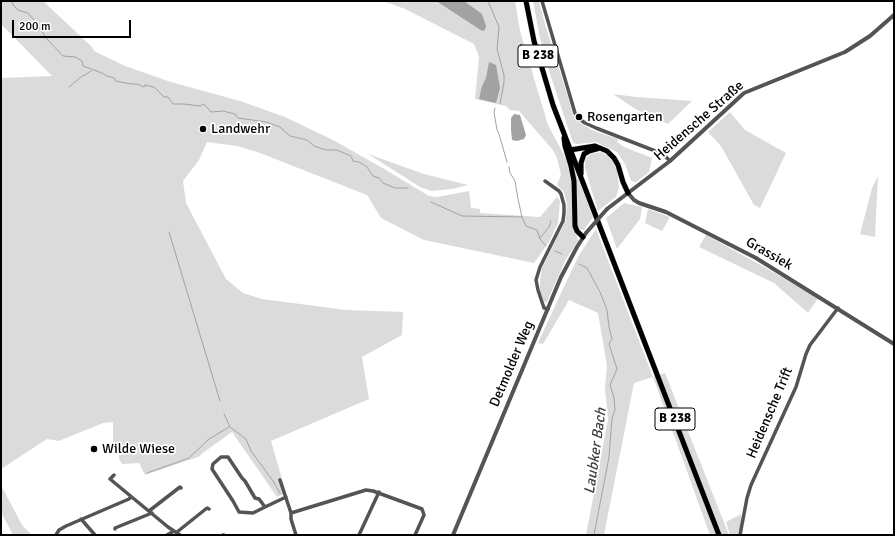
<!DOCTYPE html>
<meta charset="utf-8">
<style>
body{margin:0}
#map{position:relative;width:895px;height:536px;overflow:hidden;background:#fff;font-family:Signika,sans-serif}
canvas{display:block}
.frame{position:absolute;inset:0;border:2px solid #000;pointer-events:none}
.scale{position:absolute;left:12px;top:20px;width:119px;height:18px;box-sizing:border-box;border:2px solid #000;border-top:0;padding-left:5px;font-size:12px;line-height:14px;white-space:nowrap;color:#000;-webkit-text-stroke:3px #fff;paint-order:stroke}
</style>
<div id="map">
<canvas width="895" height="536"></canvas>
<div class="frame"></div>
<div class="scale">200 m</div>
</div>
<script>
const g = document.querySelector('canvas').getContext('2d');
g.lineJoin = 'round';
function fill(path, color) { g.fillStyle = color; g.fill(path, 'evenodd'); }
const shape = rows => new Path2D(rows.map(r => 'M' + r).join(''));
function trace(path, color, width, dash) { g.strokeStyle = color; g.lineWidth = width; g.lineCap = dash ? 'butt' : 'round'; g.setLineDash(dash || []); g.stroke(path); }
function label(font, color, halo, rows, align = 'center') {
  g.font = font + ' Signika,sans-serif'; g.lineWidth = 3.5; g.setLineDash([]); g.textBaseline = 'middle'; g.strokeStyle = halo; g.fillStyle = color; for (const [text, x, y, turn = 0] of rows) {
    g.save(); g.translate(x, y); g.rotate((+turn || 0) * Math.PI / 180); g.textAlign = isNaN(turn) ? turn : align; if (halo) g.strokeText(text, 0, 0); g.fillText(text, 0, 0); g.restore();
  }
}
fill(shape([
 [1,1,43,1,92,47,94,51,125,66,171,82,240,101,285,117,333,140,386,170,429,196,437,197,469,191,471,208,480,209,480,213,540,217,557,197,560,201,558,223,549,242,534,263,424,240,381,218,367,195,260,153,237,146,207,142,199,160,183,181,186,203,226,279,243,293,262,299,346,310,403,312,402,335,362,357,369,399,271,441,286,493,277,497,232,432,200,455,201,456,145,475,139,463,122,464,119,459,119,447,113,447,113,422,103,423,59,441,47,439,1,469,1,78,52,76,1,24],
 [383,1,436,1,482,31,472,7,464,1,497,1,499,2,500,1,515,1,520,31,548,125,564,155,567,163,571,180,573,225,577,235,578,241,566,259,547,302,545,303,540,291,540,281,542,268,566,220,567,204,564,192,557,185,561,175,557,158,552,149,519,111,510,110,506,106,475,99,479,57,474,44,405,9],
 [533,1,539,1,545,24,574,117,580,123,594,131,618,139,617,142,624,147,652,158,649,172,636,182,631,181,625,164,617,152,596,142,577,144,573,143,551,77,540,38],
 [613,94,636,97,692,101,668,124,652,116,637,110],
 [730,112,745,130,786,153,760,208,754,205,721,146,708,132],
 [601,152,607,155,612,160,617,170,619,187,616,197,598,211,585,168,585,162,586,159,590,154],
 [368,154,424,174,468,185,452,189,431,191,420,187],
 [574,171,575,171,593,217,584,230,581,230,577,226],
 [878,176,875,237,860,234,872,188],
 [624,203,642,207,640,219,617,249,606,218],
 [648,209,670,217,662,231,645,223],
 [596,229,653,377,665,373,729,535,710,535,653,377,634,383,604,535,586,535,608,419,605,389,607,366,598,313,569,300,543,344,538,343,562,291,578,257],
 [706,235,775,273,818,298,808,313,774,283,699,247],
 [1,485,22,525,32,535,13,535,1,512],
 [741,514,743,530,742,535,730,535,726,522]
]), '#dbdbdb');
fill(shape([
 [436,1,464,1,482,14,486,26,485,30,482,31],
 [489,62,496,65,500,88,496,103,479,99,482,86,486,78],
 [514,114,520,115,526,135,524,139,517,141,512,140,511,130,511,118]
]), '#a2a2a2');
trace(shape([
 [12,1,13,5,18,10,28,13,34,20,47,39,63,56,75,57,82,61,83,66,102,73,107,76,114,78,116,81,131,84,137,84,144,87,145,85,154,87,164,97,168,97,173,104,184,104,200,106,204,104,211,112,223,111,235,114,238,118,266,122,280,127,290,136,307,140,314,146,326,150,337,150,351,156,353,161,359,162,367,167,373,176,379,178,383,183,395,188,408,188],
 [485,1,488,1,499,27,497,49,504,75,504,82,500,104],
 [69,87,82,76,85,75,91,71],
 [495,108,494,112,497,130,499,134,507,162],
 [509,167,510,173,515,181,518,199,522,217,526,226,537,230,540,239,546,246],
 [431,202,462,216,522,217],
 [169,232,220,401],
 [540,238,549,227,551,221],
 [555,251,562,254],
 [579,264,587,268,600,292,607,310,609,327,612,339,609,344,617,369,610,385,614,398,615,410,612,418,609,457,594,535],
 [224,414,230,427,246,439,251,451,273,481,280,493],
 [147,473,189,458,209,439,229,427]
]), '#a2a2a2', 1);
const primary = shape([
 [526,1,534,41,553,105,719,535],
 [564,138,565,146,571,166,574,181,575,226,577,231,583,237],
 [570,150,595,146,607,151,614,158,618,165,623,182,628,193],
 [581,174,581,163,584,154,589,151,600,148]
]);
trace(primary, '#dbdbdb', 6);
trace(shape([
 [542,1,575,113,578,118,585,123,596,128,663,154,670,161],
 [545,181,559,191,561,194,564,205,564,213,563,221,540,267,536,280,538,290,544,308,548,309],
 [114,475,110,479,168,527,180,535],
 [280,480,291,513,291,519,296,535],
 [265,507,259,499,255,498,245,481,242,478,228,457,221,457,213,464,212,469,233,501,239,512,253,513,265,507,286,497],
 [149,511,180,487,181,488],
 [291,513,366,490,373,491,422,509,424,515,415,535],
 [81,519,95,535],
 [115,529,115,528,152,513],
 [177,532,207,508,209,509],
 [56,535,59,530,66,526,129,499,131,497],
 [167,535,174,531],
 [223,535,224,535],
 [359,535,379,492],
 [740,535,747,498,751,485,796,387,806,354,810,345,838,308]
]), '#545454', 3.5);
trace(shape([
 [628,193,634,200,639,203,666,212,756,258,894,344],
 [607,209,670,161,744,93,845,52,870,36,894,15],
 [453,535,561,277,577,247,586,233]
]), '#545454', 4);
trace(primary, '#000', 5);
trace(shape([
 [586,233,607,209]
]), '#545454', 4);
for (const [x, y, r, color] of [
 [579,117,4,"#000"],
 [203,129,4,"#000"],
 [94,449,4,"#000"]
]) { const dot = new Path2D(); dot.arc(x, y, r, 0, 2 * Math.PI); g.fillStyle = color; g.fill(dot); trace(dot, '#fff', 1.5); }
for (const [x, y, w] of [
 [538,56,40],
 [675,419,40]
]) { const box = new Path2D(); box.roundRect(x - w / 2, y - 11, w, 22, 3); g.fillStyle = '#fff'; g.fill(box); trace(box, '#000', 1); }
label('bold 13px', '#000', null, [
 ["B 238",538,56],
 ["B 238",675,419]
]);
label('14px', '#000', '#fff', [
 ["Rosengarten",587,117],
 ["Landwehr",211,129],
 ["Wilde Wiese",102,449]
], 'left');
label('14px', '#000', '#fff', [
 ["Heidensche Straße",699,121,-41],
 ["Grassiek",769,254,30],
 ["Detmolder Weg",512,364,-67],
 ["Heidensche Trift",770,413,-67]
]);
label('italic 15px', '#434343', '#fff', [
 ["Laubker Bach",596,451,-82]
]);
</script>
